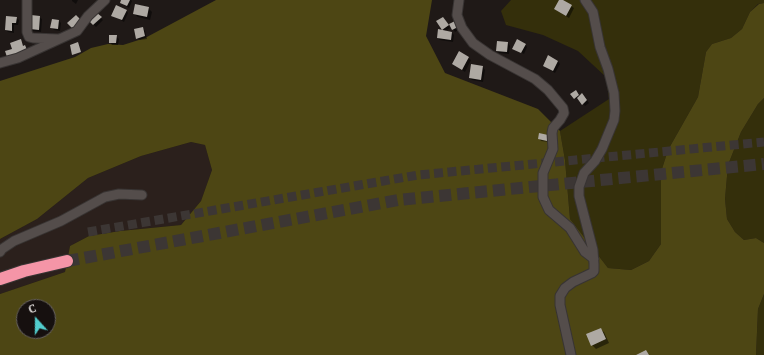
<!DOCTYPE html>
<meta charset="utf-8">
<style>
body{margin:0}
#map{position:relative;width:764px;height:355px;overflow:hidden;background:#1f1917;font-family:"PT Serif",serif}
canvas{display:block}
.north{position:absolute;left:16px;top:299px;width:40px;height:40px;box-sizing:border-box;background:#16100f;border:1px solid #666160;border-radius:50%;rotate:339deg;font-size:11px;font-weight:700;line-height:16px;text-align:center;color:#dfdbd9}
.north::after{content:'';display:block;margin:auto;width:14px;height:18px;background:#52cdcd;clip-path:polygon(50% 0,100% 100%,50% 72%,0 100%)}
</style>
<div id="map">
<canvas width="764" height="355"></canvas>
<div class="north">С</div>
</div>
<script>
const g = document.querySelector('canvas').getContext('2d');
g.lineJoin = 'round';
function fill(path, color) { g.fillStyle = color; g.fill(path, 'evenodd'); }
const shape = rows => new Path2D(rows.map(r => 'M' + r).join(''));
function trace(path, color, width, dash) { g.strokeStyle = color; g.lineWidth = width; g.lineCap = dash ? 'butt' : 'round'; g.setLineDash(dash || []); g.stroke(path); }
fill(shape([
 [191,142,205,145,212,170,201,201,181,225,120,231,89,236,70,246,65,272,0,294,0,239,37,219,88,178,141,156]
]), '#2b201c');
fill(shape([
 [511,0,764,0,764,3,758,4,750,12,742,29,731,38,712,44,706,52,698,97,668,150,661,172,661,244,649,261,631,270,608,268,570,219,565,160,560,131,609,99,606,77,578,51,543,35,506,25,501,11],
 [764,98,764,243,756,238,744,240,735,232,727,219,725,199,728,165,741,132,758,104],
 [764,294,764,355,756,355,758,309]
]), '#342f0b');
fill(shape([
 [216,0,432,0,426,36,445,73,538,109,560,131,565,160,570,219,608,268,631,270,649,261,661,244,661,172,668,150,698,97,706,52,712,44,731,38,742,29,750,12,759,4,764,3,764,98,758,104,741,132,728,165,725,199,727,219,735,232,744,240,756,238,764,243,764,294,758,309,756,355,0,355,0,294,65,272,70,246,89,236,120,231,181,225,201,201,212,170,205,145,191,142,141,156,88,178,37,219,0,239,0,81,75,57,91,48,108,44,123,45,145,38],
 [24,307,48,307,48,331,24,331]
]), '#4d4614');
fill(shape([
 [72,0,78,0,76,4,72,1],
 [122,0,131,0,132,1,129,8,121,3],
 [560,0,574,8,569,18,555,9],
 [148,8,152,12,150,20,138,17,134,14],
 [126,10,128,13,124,22,112,15],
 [97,14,103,20,96,27,90,21],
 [39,17,42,19,41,32,33,31,31,29],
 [16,18,19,20,18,25,14,25,14,33,8,32,6,30],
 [52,20,59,21,61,23,60,31,54,30,51,27],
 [445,21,450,28,445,31,443,29],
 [454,22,460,29,455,32,453,29],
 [143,28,145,31,147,39,140,40,137,38],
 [439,31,452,33,454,35,453,42,440,40,438,38],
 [116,36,119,39,118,45,112,45,110,42],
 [508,43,510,46,509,54,499,53,497,51],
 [525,44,527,47,524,54,514,49],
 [459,53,471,60,465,72,453,64],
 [558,61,560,64,555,73,544,66],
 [472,66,483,67,485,70,483,82,472,80,470,78],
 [575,91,580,97,585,97,589,103,585,106,578,97,576,99,572,94],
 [548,136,549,142,541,141,539,138],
 [600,329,604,332,609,343,596,349,592,345]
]), '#0007');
fill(shape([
 [121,0,130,0,127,6,120,3],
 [559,0,563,0,572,5,566,16,554,9],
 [135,4,149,7,147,17,133,14],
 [116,5,127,10,122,20,111,16],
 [97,13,102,17,93,25,89,21],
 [31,15,40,16,39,30,30,29],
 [76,15,82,21,73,29,67,23],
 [6,16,17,17,16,23,12,23,12,31,5,30],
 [443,17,449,25,442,30,436,21],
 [52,19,59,20,58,29,50,28],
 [455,21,458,27,452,30,449,24],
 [143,27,145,36,136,39,134,29],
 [438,29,452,32,451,40,437,38],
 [109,35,117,35,116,43,109,43],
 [21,39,23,46,25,45,27,50,8,60,5,51,12,49,10,43],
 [517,39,526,44,521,53,512,49],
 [497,41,508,42,507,52,496,51],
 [78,42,81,52,72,55,70,45],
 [459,51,469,57,462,70,452,64],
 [548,55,558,61,553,71,543,66],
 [471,64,483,66,481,80,469,78],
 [576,90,579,95,574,99,570,94],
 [582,93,587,100,582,105,577,98],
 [539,133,548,135,547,141,538,139],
 [601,328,606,339,591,346,586,334],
 [646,350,649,355,636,355]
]), '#aea9a3');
trace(shape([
 [88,232,418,175,764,142]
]), '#3c3634', 9, [9, 4.5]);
trace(shape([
 [67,261,398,200,764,164]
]), '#3c3634', 12, [12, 6]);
const minor = shape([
 [27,0,27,32,29,37,33,38,58,39],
 [459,0,457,15,462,28,473,43,490,55,535,79,548,90,563,108,564,113,560,120,553,128,552,133,553,149,543,173,543,197,549,210,570,228,585,252,594,259],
 [0,63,18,58,77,31,88,16,105,0],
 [0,252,2,249,14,241,61,221,105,197,119,194,142,195],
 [571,355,560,305,560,296,565,288,573,282,592,273,594,271,594,264,593,250,579,196,579,187,584,173,595,161,602,149,614,120,615,111,614,93,608,69,600,47,593,12,585,0]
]);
const highway = shape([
 [0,279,24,271,67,261]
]);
trace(minor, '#383433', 11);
trace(highway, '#383433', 14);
trace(minor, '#544d4b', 9);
trace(highway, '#f595a7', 12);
</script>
